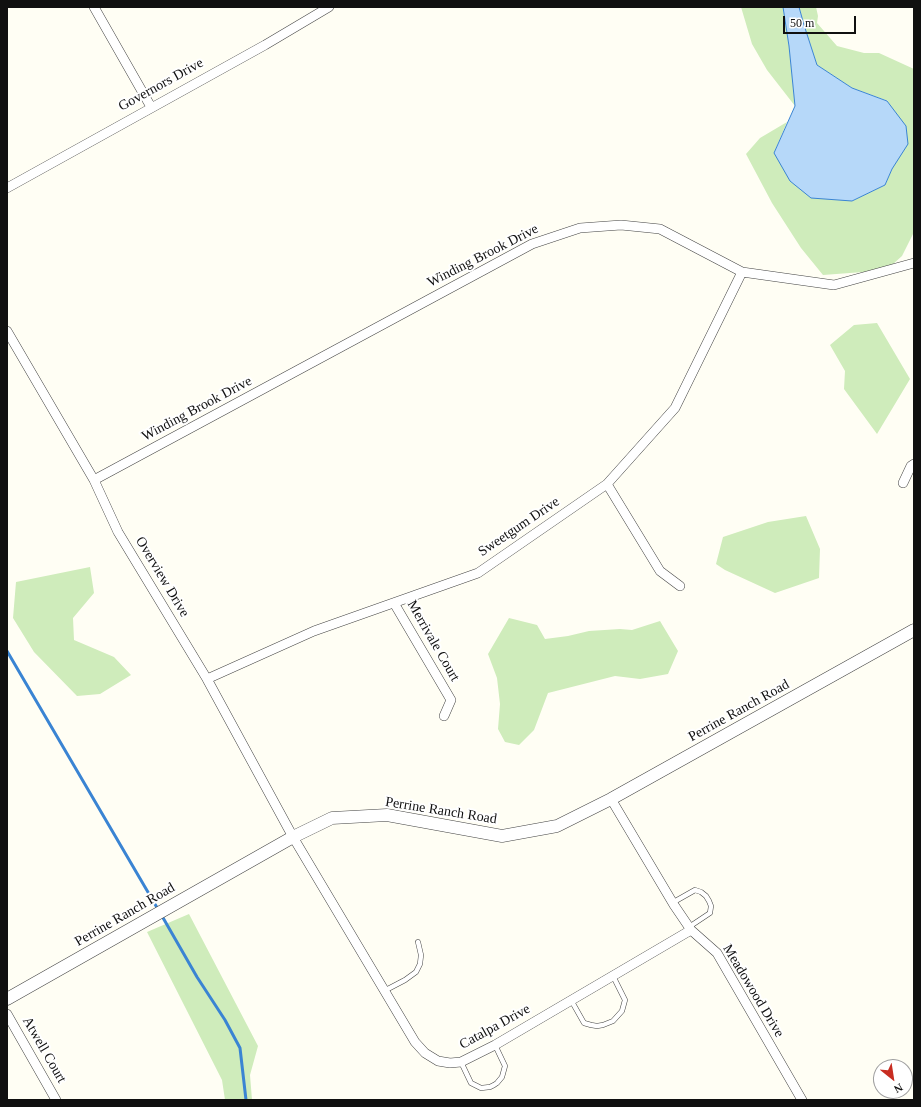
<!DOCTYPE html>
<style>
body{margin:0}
#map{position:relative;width:921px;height:1107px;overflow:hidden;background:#fffef4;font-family:"Times New Roman",serif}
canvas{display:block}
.frame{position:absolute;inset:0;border:8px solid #101010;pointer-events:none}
.north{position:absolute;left:873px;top:1059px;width:40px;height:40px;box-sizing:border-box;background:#fff;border:1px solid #9f9f9f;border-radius:50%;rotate:150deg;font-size:11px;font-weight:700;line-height:16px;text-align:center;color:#101010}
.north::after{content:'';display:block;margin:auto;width:14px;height:18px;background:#c82d21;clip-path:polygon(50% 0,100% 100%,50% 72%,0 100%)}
.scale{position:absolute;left:783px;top:16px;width:73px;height:18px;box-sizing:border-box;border:2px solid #101010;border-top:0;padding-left:5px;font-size:12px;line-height:14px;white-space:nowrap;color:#101010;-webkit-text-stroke:3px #fff;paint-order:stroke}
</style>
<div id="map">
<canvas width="921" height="1107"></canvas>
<div class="frame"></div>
<div class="north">N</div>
<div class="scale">50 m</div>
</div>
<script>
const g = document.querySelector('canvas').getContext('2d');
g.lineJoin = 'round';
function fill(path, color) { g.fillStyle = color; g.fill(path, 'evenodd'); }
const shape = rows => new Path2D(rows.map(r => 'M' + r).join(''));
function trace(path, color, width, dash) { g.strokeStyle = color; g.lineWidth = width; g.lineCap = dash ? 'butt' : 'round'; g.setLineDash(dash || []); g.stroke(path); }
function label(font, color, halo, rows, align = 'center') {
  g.font = font + ' "Times New Roman",serif'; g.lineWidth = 4; g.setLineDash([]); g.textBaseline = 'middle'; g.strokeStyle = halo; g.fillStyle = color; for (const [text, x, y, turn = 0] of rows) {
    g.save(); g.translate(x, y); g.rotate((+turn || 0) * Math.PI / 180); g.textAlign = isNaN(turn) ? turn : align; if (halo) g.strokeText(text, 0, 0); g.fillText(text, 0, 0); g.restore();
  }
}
fill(shape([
 [741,7,783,7,789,46,795,106,767,70,752,44],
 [799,7,816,7,818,16,817,23,837,46,864,53,879,53,914,69,914,232,902,256,883,273,863,272,823,275,801,248,772,203,746,154,760,138,787,122,774,153,852,201,885,185,892,169,888,101,852,88,817,65,804,25],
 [877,323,910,379,877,434,844,389,845,371,830,345,854,325],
 [806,516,820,549,819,578,775,593,725,570,716,564,723,537,768,522],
 [90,567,94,593,73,618,74,640,114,657,131,675,100,694,77,696,34,652,13,618,16,582],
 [509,618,537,625,545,639,568,636,589,631,620,629,632,630,660,621,678,651,668,674,640,679,615,676,548,693,534,730,519,745,505,742,498,729,500,704,497,678,488,654],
 [189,914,258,1046,250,1075,252,1100,225,1100,222,1080,147,932]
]), '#cfecbb');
const water = shape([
 [783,7,799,7,804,25,817,65,852,88,887,101,906,126,908,144,892,169,885,185,852,201,811,198,790,181,774,153,795,106,789,46,783,7]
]);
fill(water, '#b6d8f9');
trace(water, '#3a84d3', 1);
trace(shape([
 [7,651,159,911],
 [162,916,197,977,225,1020,240,1048,246,1100]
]), '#3a84d3', 3);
const service = shape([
 [672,903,695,890,701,892,706,896,709,901,711,906,710,913,689,927],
 [384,991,405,980,416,972,420,964,421,955,418,942],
 [571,1000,584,1023,591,1025,597,1026,603,1025,613,1021,622,1011,625,1000,613,976],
 [461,1062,471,1083,481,1088,490,1087,494,1085,497,1083,502,1077,505,1066,495,1045]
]);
const minor = shape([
 [94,7,151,107],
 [7,188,265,45,329,7],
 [7,331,94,480,118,532,207,679,293,837,415,1042,425,1053,438,1061,450,1063,461,1062,495,1045,691,930],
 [94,480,532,244,580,228,621,225,660,229,742,272,834,285,914,263],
 [903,483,911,466,914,464],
 [607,484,660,571,680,586],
 [394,603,451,700,444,716],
 [207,679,314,631,478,573,607,484,675,408,742,272],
 [611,799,674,905,691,930,717,953,802,1100],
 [7,1014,56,1100]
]);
const tertiary = shape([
 [7,999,293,837,332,818,387,815,502,836,557,826,611,799,914,630]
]);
trace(service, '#434343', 5.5);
trace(minor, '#434343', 10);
trace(tertiary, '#434343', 13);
trace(service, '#fff', 4.5);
trace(minor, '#fff', 9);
trace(tertiary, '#fff', 12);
label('14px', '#101010', '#fff', [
 ["Governors Drive",161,85,-29],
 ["Winding Brook Drive",483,256,-27],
 ["Winding Brook Drive",197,409,-28],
 ["Sweetgum Drive",519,527,-34],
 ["Overview Drive",162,577,59],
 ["Merrivale Court",433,641,60],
 ["Perrine Ranch Road",739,711,-29],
 ["Perrine Ranch Road",441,811,9],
 ["Perrine Ranch Road",125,915,-30],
 ["Meadowood Drive",753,991,59],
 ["Catalpa Drive",495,1027,-29],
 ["Atwell Court",44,1050,60]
]);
</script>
